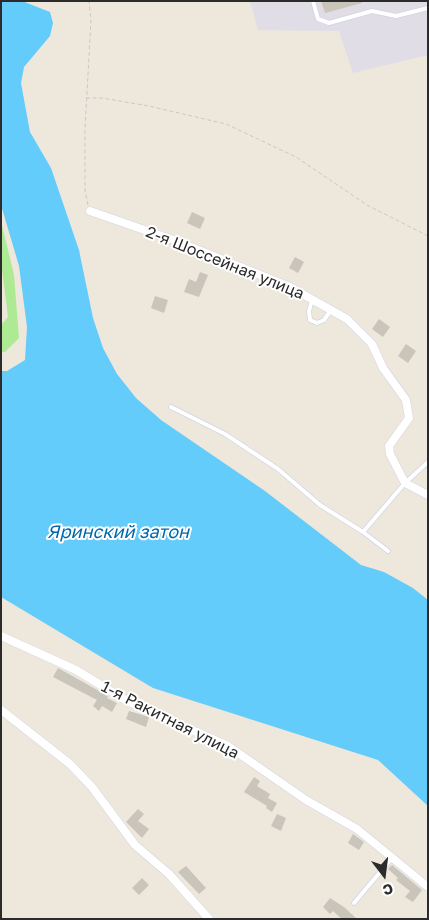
<!DOCTYPE html>
<meta charset="utf-8">
<style>
body{margin:0}
#map{position:relative;width:429px;height:920px;overflow:hidden;background:#eee7dc;font-family:"Golos Text",sans-serif}
canvas{display:block}
.frame{position:absolute;inset:0;border:2px solid #2b2b2b;pointer-events:none}
.north{position:absolute;left:359px;top:850px;width:50px;height:50px;-webkit-text-stroke:4px #fff;paint-order:stroke;rotate:165deg;font-size:14px;font-weight:700;line-height:20px;text-align:center;color:#2b2b2b}
.north::after{content:'';display:block;margin:auto;width:18px;height:22px;background:#2b2b2b;clip-path:polygon(50% 0,100% 100%,50% 72%,0 100%)}
</style>
<div id="map">
<canvas width="429" height="920"></canvas>
<div class="frame"></div>
<div class="north">С</div>
</div>
<script>
const g = document.querySelector('canvas').getContext('2d');
g.lineJoin = 'round';
function fill(path, color) { g.fillStyle = color; g.fill(path, 'evenodd'); }
const shape = rows => new Path2D(rows.map(r => 'M' + r).join(''));
function trace(path, color, width, dash) { g.strokeStyle = color; g.lineWidth = width; g.lineCap = dash ? 'butt' : 'round'; g.setLineDash(dash || []); g.stroke(path); }
function label(font, color, halo, rows, align = 'center') {
  g.font = font + ' "Golos Text",sans-serif'; g.lineWidth = 4; g.setLineDash([]); g.textBaseline = 'middle'; g.strokeStyle = halo; g.fillStyle = color; for (const [text, x, y, turn = 0] of rows) {
    g.save(); g.translate(x, y); g.rotate((+turn || 0) * Math.PI / 180); g.textAlign = isNaN(turn) ? turn : align; if (halo) g.strokeText(text, 0, 0); g.fillText(text, 0, 0); g.restore();
  }
}
fill(shape([
 [250,1,428,1,428,55,353,73,339,31,258,30]
]), '#e0dde6');
fill(shape([
 [1,221,14,275,19,338,5,352,1,352,1,325,8,317,1,262]
]), '#adea93');
fill(shape([
 [1,1,22,1,50,12,53,23,50,36,24,67,21,83,30,132,51,168,79,250,93,318,103,348,117,374,136,398,161,420,265,491,361,565,384,572,413,588,428,600,428,806,378,760,153,688,1,597,1,371,7,371,25,360,27,327,19,266,1,205]
]), '#64ccfb');
fill(shape([
 [321,1,362,1,362,3,325,13],
 [192,212,205,218,200,229,187,223],
 [295,257,304,262,298,273,289,268],
 [200,272,208,275,199,297,184,292,189,279,196,282],
 [155,296,168,300,164,313,151,308],
 [379,319,390,327,383,337,372,329],
 [406,344,416,351,408,363,398,356],
 [58,668,108,696,107,698,117,703,112,712,102,706,99,711,93,706,97,700,53,677],
 [129,711,149,717,146,727,126,719],
 [254,777,260,781,257,786,270,794,268,798,277,803,272,812,266,808,267,806,244,792],
 [138,809,144,814,138,821,149,829,142,838,126,822],
 [277,814,286,818,281,831,271,826],
 [353,834,364,842,359,850,348,843],
 [392,865,422,890,413,902,405,897,410,891,396,880,398,878,388,869],
 [186,866,206,888,199,894,178,872],
 [142,878,149,885,139,895,132,888],
 [330,898,344,907,357,919,342,919,333,911,330,914,323,907]
]), '#c9c5ba');
const lane = shape([
 [313,1,318,19,329,23,372,11,396,16,428,8],
 [312,300,309,311,310,320,317,323,324,320,331,310],
 [171,407,225,434,278,469,320,505,363,532,388,551],
 [363,532,405,483,428,462],
 [354,903,392,858]
]);
const street = shape([
 [90,211,176,241,290,287,347,319,372,344,383,368,406,400,409,418,389,446,390,454,405,483,428,495],
 [1,636,76,670,127,701,228,746,306,800,357,829,428,887],
 [1,710,70,764,92,787,135,845,169,874,209,919]
]);
trace(lane, '#d1d4e5', 5.5);
trace(street, '#d1d4e5', 9);
trace(shape([
 [86,98,102,98,149,106,226,124,296,157,367,205,428,236],
 [88,205,85,190,85,129,91,20,89,1]
]), '#c8c8c8', 1, [4, 2.5]);
trace(lane, '#fff', 4);
trace(street, '#fff', 8);
label('16px', '#2b2b2b', '#fff', [
 ["2-я Шоссейная улица",225,263,22],
 ["1-я Ракитная улица",170,720,27]
]);
label('italic 18px', '#0068aa', '#fff', [
 ["Яринский затон",118,532]
]);
</script>
